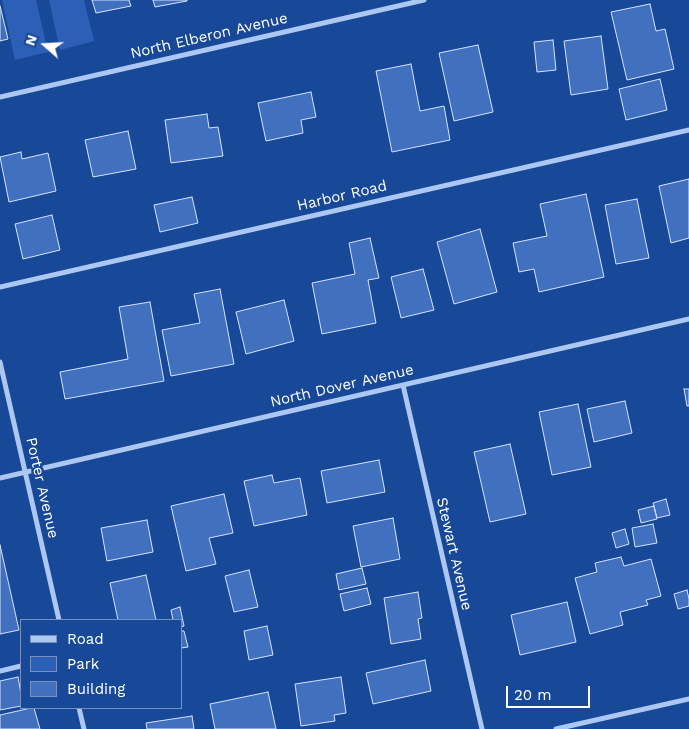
<!DOCTYPE html>
<style>
body{margin:0}
#map{position:relative;width:689px;height:729px;overflow:hidden;background:#184898;font-family:"Work Sans",sans-serif}
canvas{display:block}
.legend{position:absolute;left:20px;top:619px;width:162px;height:90px;box-sizing:border-box;background:#184898;border:1px solid #7491c1;margin:0;padding:6px 9px;list-style:none;font-size:15px;color:#fff}
.legend li{display:flex;align-items:center;gap:10px;height:25px}
.legend b{width:25px;border:1px solid #7491c1}
.north{position:absolute;left:20px;top:20px;width:50px;height:50px;-webkit-text-stroke:4px #184898;paint-order:stroke;rotate:289deg;font-size:14px;font-weight:700;line-height:20px;text-align:center;color:#fff}
.north::after{content:'';display:block;margin:auto;width:18px;height:22px;background:#fff;clip-path:polygon(50% 0,100% 100%,50% 72%,0 100%)}
.scale{position:absolute;left:506px;top:686px;width:84px;height:22px;box-sizing:border-box;border:2px solid #fff;border-top:0;padding-left:6px;font-size:15px;line-height:18px;white-space:nowrap;color:#fff;-webkit-text-stroke:4px #184898;paint-order:stroke}
</style>
<div id="map">
<canvas width="689" height="729"></canvas>
<ul class="legend">
<li><b style="height:6px;background:#acc7f1"></b>Road</li>
<li><b style="height:14px;background:#2c60b6"></b>Park</li>
<li><b style="height:14px;background:#4170bf"></b>Building</li>
</ul>
<div class="north">N</div>
<div class="scale">20 m</div>
</div>
<script>
const g = document.querySelector('canvas').getContext('2d');
g.lineJoin = 'round';
function fill(path, color) { g.fillStyle = color; g.fill(path, 'evenodd'); }
const shape = rows => new Path2D(rows.map(r => 'M' + r).join(''));
function trace(path, color, width, dash) { g.strokeStyle = color; g.lineWidth = width; g.lineCap = dash ? 'butt' : 'round'; g.setLineDash(dash || []); g.stroke(path); }
function label(font, color, halo, rows, align = 'center') {
  g.font = font + ' "Work Sans",sans-serif'; g.lineWidth = 5; g.setLineDash([]); g.textBaseline = 'middle'; g.strokeStyle = halo; g.fillStyle = color; for (const [text, x, y, turn = 0] of rows) {
    g.save(); g.translate(x, y); g.rotate((+turn || 0) * Math.PI / 180); g.textAlign = isNaN(turn) ? turn : align; if (halo) g.strokeText(text, 0, 0); g.fillText(text, 0, 0); g.restore();
  }
}
fill(shape([
 [2,0,36,0,48,52,15,60],
 [49,0,84,0,94,41,60,50]
]), '#2c60b6');
const building = shape([
 [92,0,129,0,131,6,96,13,92,0],
 [153,0,187,0,187,1,155,7,153,0],
 [650,4,656,31,665,29,674,69,627,80,611,12,650,4],
 [0,6,8,39,0,41,0,6],
 [601,36,608,89,571,95,564,41,601,36],
 [553,40,556,70,537,72,534,42,553,40],
 [478,45,493,112,454,121,439,53,478,45],
 [411,64,420,111,444,106,450,140,392,152,376,71,411,64],
 [660,79,667,110,626,120,619,89,660,79],
 [311,92,316,117,301,120,303,133,266,141,258,103,311,92],
 [207,114,209,128,218,127,223,156,171,163,165,120,207,114],
 [128,131,136,169,93,177,85,140,128,131],
 [21,152,22,159,48,153,56,191,9,202,0,157,21,152],
 [689,179,689,238,671,243,659,186,689,179],
 [586,194,604,277,539,292,534,269,519,272,513,243,547,236,540,204,586,194],
 [192,197,198,223,160,232,154,205,192,197],
 [637,199,649,258,616,264,605,205,637,199],
 [52,215,60,250,23,259,15,224,52,215],
 [480,229,497,292,454,304,437,242,480,229],
 [370,238,379,278,368,280,376,323,322,334,312,283,355,274,349,243,370,238],
 [423,269,434,310,401,318,391,277,423,269],
 [220,289,234,364,171,376,162,330,200,323,194,294,220,289],
 [284,300,294,341,246,354,236,312,284,300],
 [150,302,164,381,65,399,60,372,128,359,119,307,150,302],
 [684,389,689,389,689,406,687,406,684,389],
 [625,401,632,433,594,442,587,409,625,401],
 [578,404,591,467,552,475,539,412,578,404],
 [510,444,526,514,490,522,474,452,510,444],
 [379,460,385,492,327,503,321,471,379,460],
 [272,475,274,483,300,478,307,515,254,526,244,481,272,475],
 [224,494,233,533,209,538,216,564,186,571,171,506,224,494],
 [666,499,670,515,657,518,653,503,666,499],
 [654,506,657,519,641,523,638,510,654,506],
 [393,518,400,559,361,567,353,526,393,518],
 [147,520,153,552,107,561,101,528,147,520],
 [653,524,657,543,635,547,632,528,653,524],
 [625,529,629,544,616,548,612,533,625,529],
 [0,545,19,630,0,634,0,545],
 [621,557,624,566,651,559,661,596,646,600,648,605,620,612,623,625,590,634,575,578,597,572,595,563,621,557],
 [362,568,366,584,339,590,336,574,362,568],
 [249,570,258,607,234,612,225,576,249,570],
 [146,575,156,620,118,620,110,583,146,575],
 [367,588,371,604,344,611,340,594,367,588],
 [687,590,689,599,689,606,678,609,674,594,687,590],
 [418,592,422,618,418,619,421,639,391,644,384,598,418,592],
 [567,602,576,642,520,655,511,615,567,602],
 [180,607,184,626,181,627,181,620,173,620,171,610,180,607],
 [267,626,273,655,249,660,244,631,267,626],
 [181,631,184,631,188,647,181,648,181,631],
 [425,660,431,691,373,704,366,673,425,660],
 [18,677,21,694,21,706,0,710,0,681,18,677],
 [341,677,346,713,334,715,335,721,301,726,295,684,341,677],
 [268,692,276,729,215,729,210,704,268,692],
 [31,708,34,708,40,729,0,729,0,715,31,708],
 [192,716,194,729,147,729,146,723,192,716]
]);
fill(building, '#4170bf');
trace(building, '#d4e3fc', 1);
trace(shape([
 [0,97,424,0],
 [0,287,689,130],
 [0,362,59,620],
 [403,385,482,729],
 [0,478,689,319],
 [0,671,21,666],
 [79,708,84,729],
 [556,729,689,699]
]), '#acc7f1', 5);
label('15px', '#fff', '#184898', [
 ["North Elberon Avenue",209,36,-13],
 ["Harbor Road",342,196,-13],
 ["North Dover Avenue",342,386,-13],
 ["Porter Avenue",42,488,77],
 ["Stewart Avenue",454,554,77]
]);
</script>
